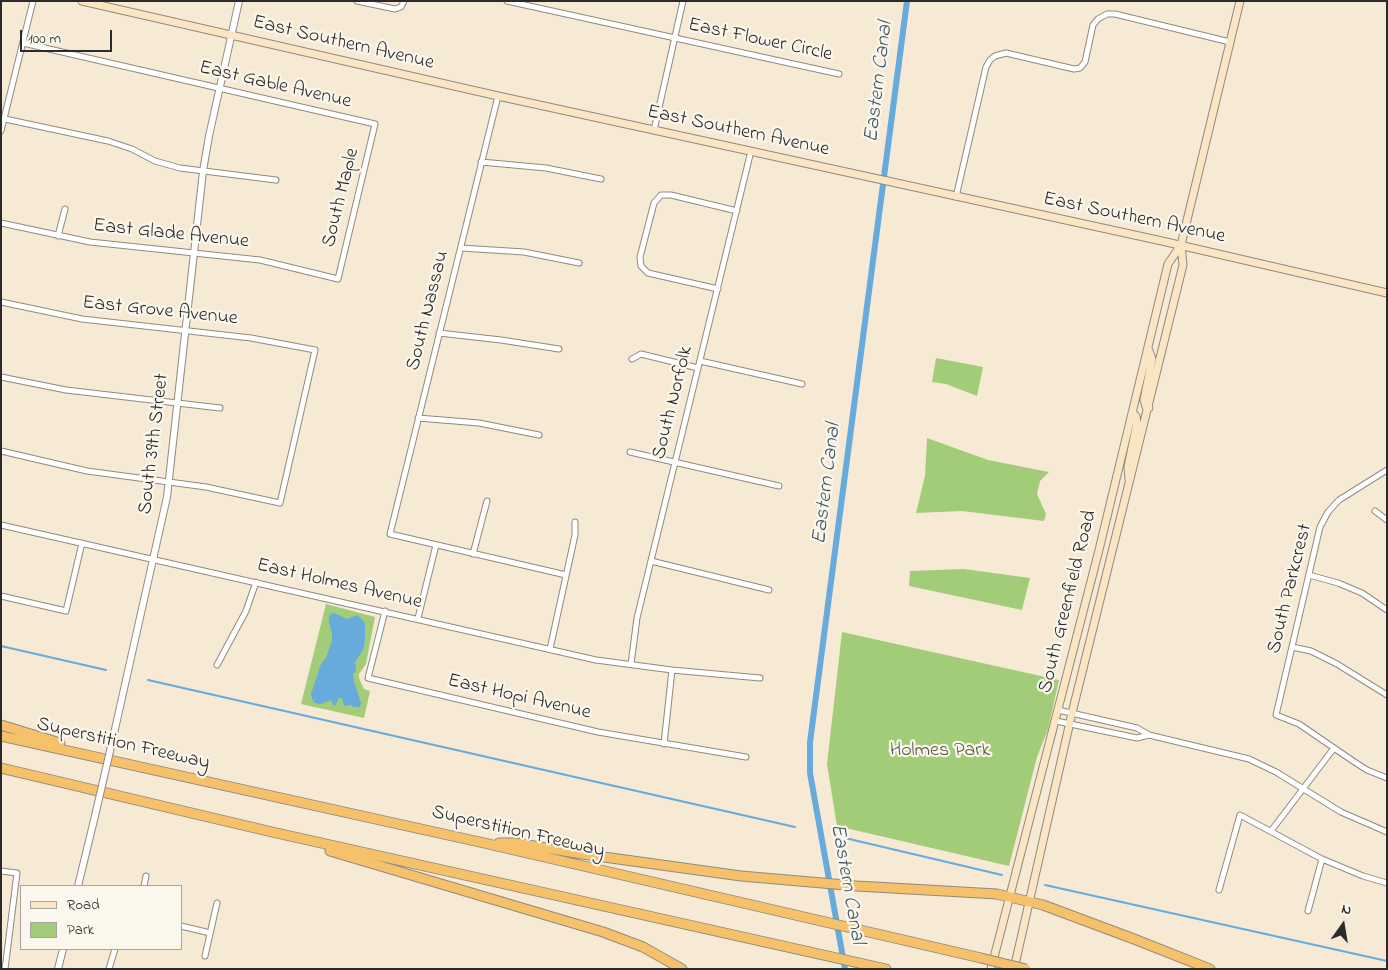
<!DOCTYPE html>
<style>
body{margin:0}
#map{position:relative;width:1388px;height:970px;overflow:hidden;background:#f6ead5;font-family:"Indie Flower",sans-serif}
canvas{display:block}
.frame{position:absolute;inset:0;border:2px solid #2b2b2b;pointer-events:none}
.legend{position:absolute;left:20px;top:885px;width:162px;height:65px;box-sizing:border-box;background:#fbf7ec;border:1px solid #a8a59f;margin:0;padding:6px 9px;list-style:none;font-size:15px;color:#2b2b2b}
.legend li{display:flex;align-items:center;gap:10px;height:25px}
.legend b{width:25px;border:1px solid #a8a59f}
.north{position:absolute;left:1318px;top:900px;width:50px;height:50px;-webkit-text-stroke:4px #fbf7ec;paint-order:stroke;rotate:13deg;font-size:14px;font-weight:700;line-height:20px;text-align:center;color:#2b2b2b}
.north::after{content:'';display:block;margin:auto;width:18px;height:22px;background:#2b2b2b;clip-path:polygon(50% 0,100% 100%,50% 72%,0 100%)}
.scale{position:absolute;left:20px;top:30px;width:92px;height:22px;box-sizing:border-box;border:2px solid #2b2b2b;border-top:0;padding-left:6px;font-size:15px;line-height:18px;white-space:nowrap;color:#2b2b2b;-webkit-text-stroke:4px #fbf7ec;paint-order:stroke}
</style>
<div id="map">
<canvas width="1388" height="970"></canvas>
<div class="frame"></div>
<ul class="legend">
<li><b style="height:6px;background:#fbe6c4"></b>Road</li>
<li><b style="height:14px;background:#a3cc78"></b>Park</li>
</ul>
<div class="north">N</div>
<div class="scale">100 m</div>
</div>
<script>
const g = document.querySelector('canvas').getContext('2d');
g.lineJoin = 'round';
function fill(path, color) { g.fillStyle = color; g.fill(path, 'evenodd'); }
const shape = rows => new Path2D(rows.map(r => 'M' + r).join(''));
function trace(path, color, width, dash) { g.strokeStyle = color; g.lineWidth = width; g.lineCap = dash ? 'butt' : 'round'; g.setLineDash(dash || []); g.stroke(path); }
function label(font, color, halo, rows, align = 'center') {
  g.font = font + ' "Indie Flower",sans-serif'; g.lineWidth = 4.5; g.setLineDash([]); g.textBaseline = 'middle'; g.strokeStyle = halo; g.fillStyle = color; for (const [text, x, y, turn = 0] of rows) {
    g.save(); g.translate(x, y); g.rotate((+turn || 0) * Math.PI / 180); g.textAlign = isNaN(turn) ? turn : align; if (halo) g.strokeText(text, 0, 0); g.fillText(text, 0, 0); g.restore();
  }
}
fill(shape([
 [936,358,983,367,977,396,946,384,932,382],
 [927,438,988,460,1049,472,1040,481,1037,494,1046,514,1044,521,962,511,916,513,925,476],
 [964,569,1030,578,1022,610,909,586,910,571],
 [326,604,375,617,366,664,359,674,359,678,364,689,370,691,364,718,301,704],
 [842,632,1059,680,1048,729,1037,757,1009,866,837,826,827,764]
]), '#a3cc78');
fill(shape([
 [334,613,347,619,358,615,365,623,365,640,363,650,355,662,356,671,353,674,354,681,361,703,360,707,354,707,351,705,344,706,342,698,339,698,335,706,333,705,331,700,321,704,315,703,312,699,311,694,321,664,326,658,332,641,332,633,329,623,329,616,330,614]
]), '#66abdb');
trace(shape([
 [1,646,106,670],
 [148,680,795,827],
 [845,838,1002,875],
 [1045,885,1387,961]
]), '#66abdb', 2);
trace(shape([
 [845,969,810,773,810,742,907,1]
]), '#66abdb', 6);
const minor = shape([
 [357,1,395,9,401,7,404,1],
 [507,1,839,74],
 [498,96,390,534,566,575],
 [5,119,108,141,132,149,155,161,180,168,276,180],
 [654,130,683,1],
 [1,131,33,1],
 [481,162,546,168,601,179],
 [956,197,986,67,990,60,995,56,1006,53,1074,69,1080,68,1085,62,1093,25,1098,19,1107,14,1115,14,1230,42],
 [1,223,90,242,260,260,338,279,375,124,23,43],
 [58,236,65,209],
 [461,248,524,252,579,263],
 [718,289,648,273,641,266,640,257,654,203,661,195,671,195,737,211],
 [1,302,82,319,251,338,315,350,280,503,206,487,87,471,1,451],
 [439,333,501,340,559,349],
 [632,359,641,354,698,368],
 [700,361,802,384],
 [1,377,66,390,220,408],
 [418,418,479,423,539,435],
 [630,452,779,486],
 [1387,470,1339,500,1328,512,1320,527,1276,715,1299,724,1353,761,1367,770,1387,778],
 [1375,511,1387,520],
 [1,525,596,660,672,670,760,678],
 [473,554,487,501],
 [651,561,769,590],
 [1309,575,1338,583,1362,593,1387,610],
 [1,596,66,611,82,543],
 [385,611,368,678,598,732,746,757],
 [418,618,436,545],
 [1292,647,1311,651,1337,664,1387,695],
 [550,649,575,535,575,522],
 [631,664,637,618,751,151],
 [217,665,246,611,256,582],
 [1058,710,1137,728,1149,735,1249,759,1276,772,1341,812,1387,832],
 [1056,721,1137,738,1149,735],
 [664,744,672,670],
 [1271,831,1334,748],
 [1,871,17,873,5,969],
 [144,886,146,876],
 [1219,890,1240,815,1322,859,1363,876,1387,883],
 [1308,911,1322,859],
 [181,926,210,933],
 [205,956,217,903],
 [109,969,115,949]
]);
const tertiary = shape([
 [113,738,167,497,203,171,209,136,239,1],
 [78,886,95,816],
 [58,969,63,949]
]);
const secondary = shape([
 [82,1,498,96,1162,241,1387,293],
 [1148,348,1152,359,1144,400,1146,407,1149,408],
 [1129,480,1128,467,1137,423,1136,416,1132,413],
 [991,969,1099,550,1161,293,1168,264,1181,245,1240,1],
 [1014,969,1072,713,1183,265,1181,245]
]);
const motorway = shape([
 [1,725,60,743],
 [1,736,484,843,981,958],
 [1,768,272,832,886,969],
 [499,843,516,843,582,854,741,876,857,886,997,894,1043,905,1134,939,1210,969],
 [330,851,603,932,643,947,682,969]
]);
trace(minor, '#908a80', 7);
trace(tertiary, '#908a80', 8);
trace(secondary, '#908a80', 9);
trace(motorway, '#908a80', 11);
trace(minor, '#fff', 5);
trace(tertiary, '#fff', 6);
trace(secondary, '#fbe6c4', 7);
trace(motorway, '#f6c16b', 9);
const tertiaryBridge = shape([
 [95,816,113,738]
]);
const motorwayBridge = shape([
 [981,958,1026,969]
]);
trace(tertiaryBridge, '#908a80', 8, []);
trace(motorwayBridge, '#908a80', 11, []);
trace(tertiaryBridge, '#fff', 6);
trace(motorwayBridge, '#f6c16b', 9);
label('20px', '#2b2b2b', '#fbf7ec', [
 ["East Flower Circle",760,41,12],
 ["East Southern Avenue",343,44,13],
 ["East Gable Avenue",275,86,13],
 ["East Southern Avenue",738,132,12],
 ["South Maple",342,198,-76],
 ["East Southern Avenue",1134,219,12],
 ["East Glade Avenue",171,235,6],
 ["South Nassau",429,311,-76],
 ["East Grove Avenue",160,312,6],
 ["South Norfolk",674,403,-76],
 ["South 39th Street",155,444,-83],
 ["East Holmes Avenue",339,585,13],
 ["South Parkcrest",1291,589,-76],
 ["South Greenfield Road",1069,602,-76],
 ["East Hopi Avenue",519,698,13],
 ["Superstition Freeway",123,745,13],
 ["Superstition Freeway",518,833,13]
]);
label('20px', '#4f5b42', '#fbf7ec', [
 ["Holmes Park",940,752]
]);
label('italic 21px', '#405869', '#fbf7ec', [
 ["Eastern Canal",880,82,-83],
 ["Eastern Canal",828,484,-83],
 ["Eastern Canal",846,884,80]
]);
</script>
